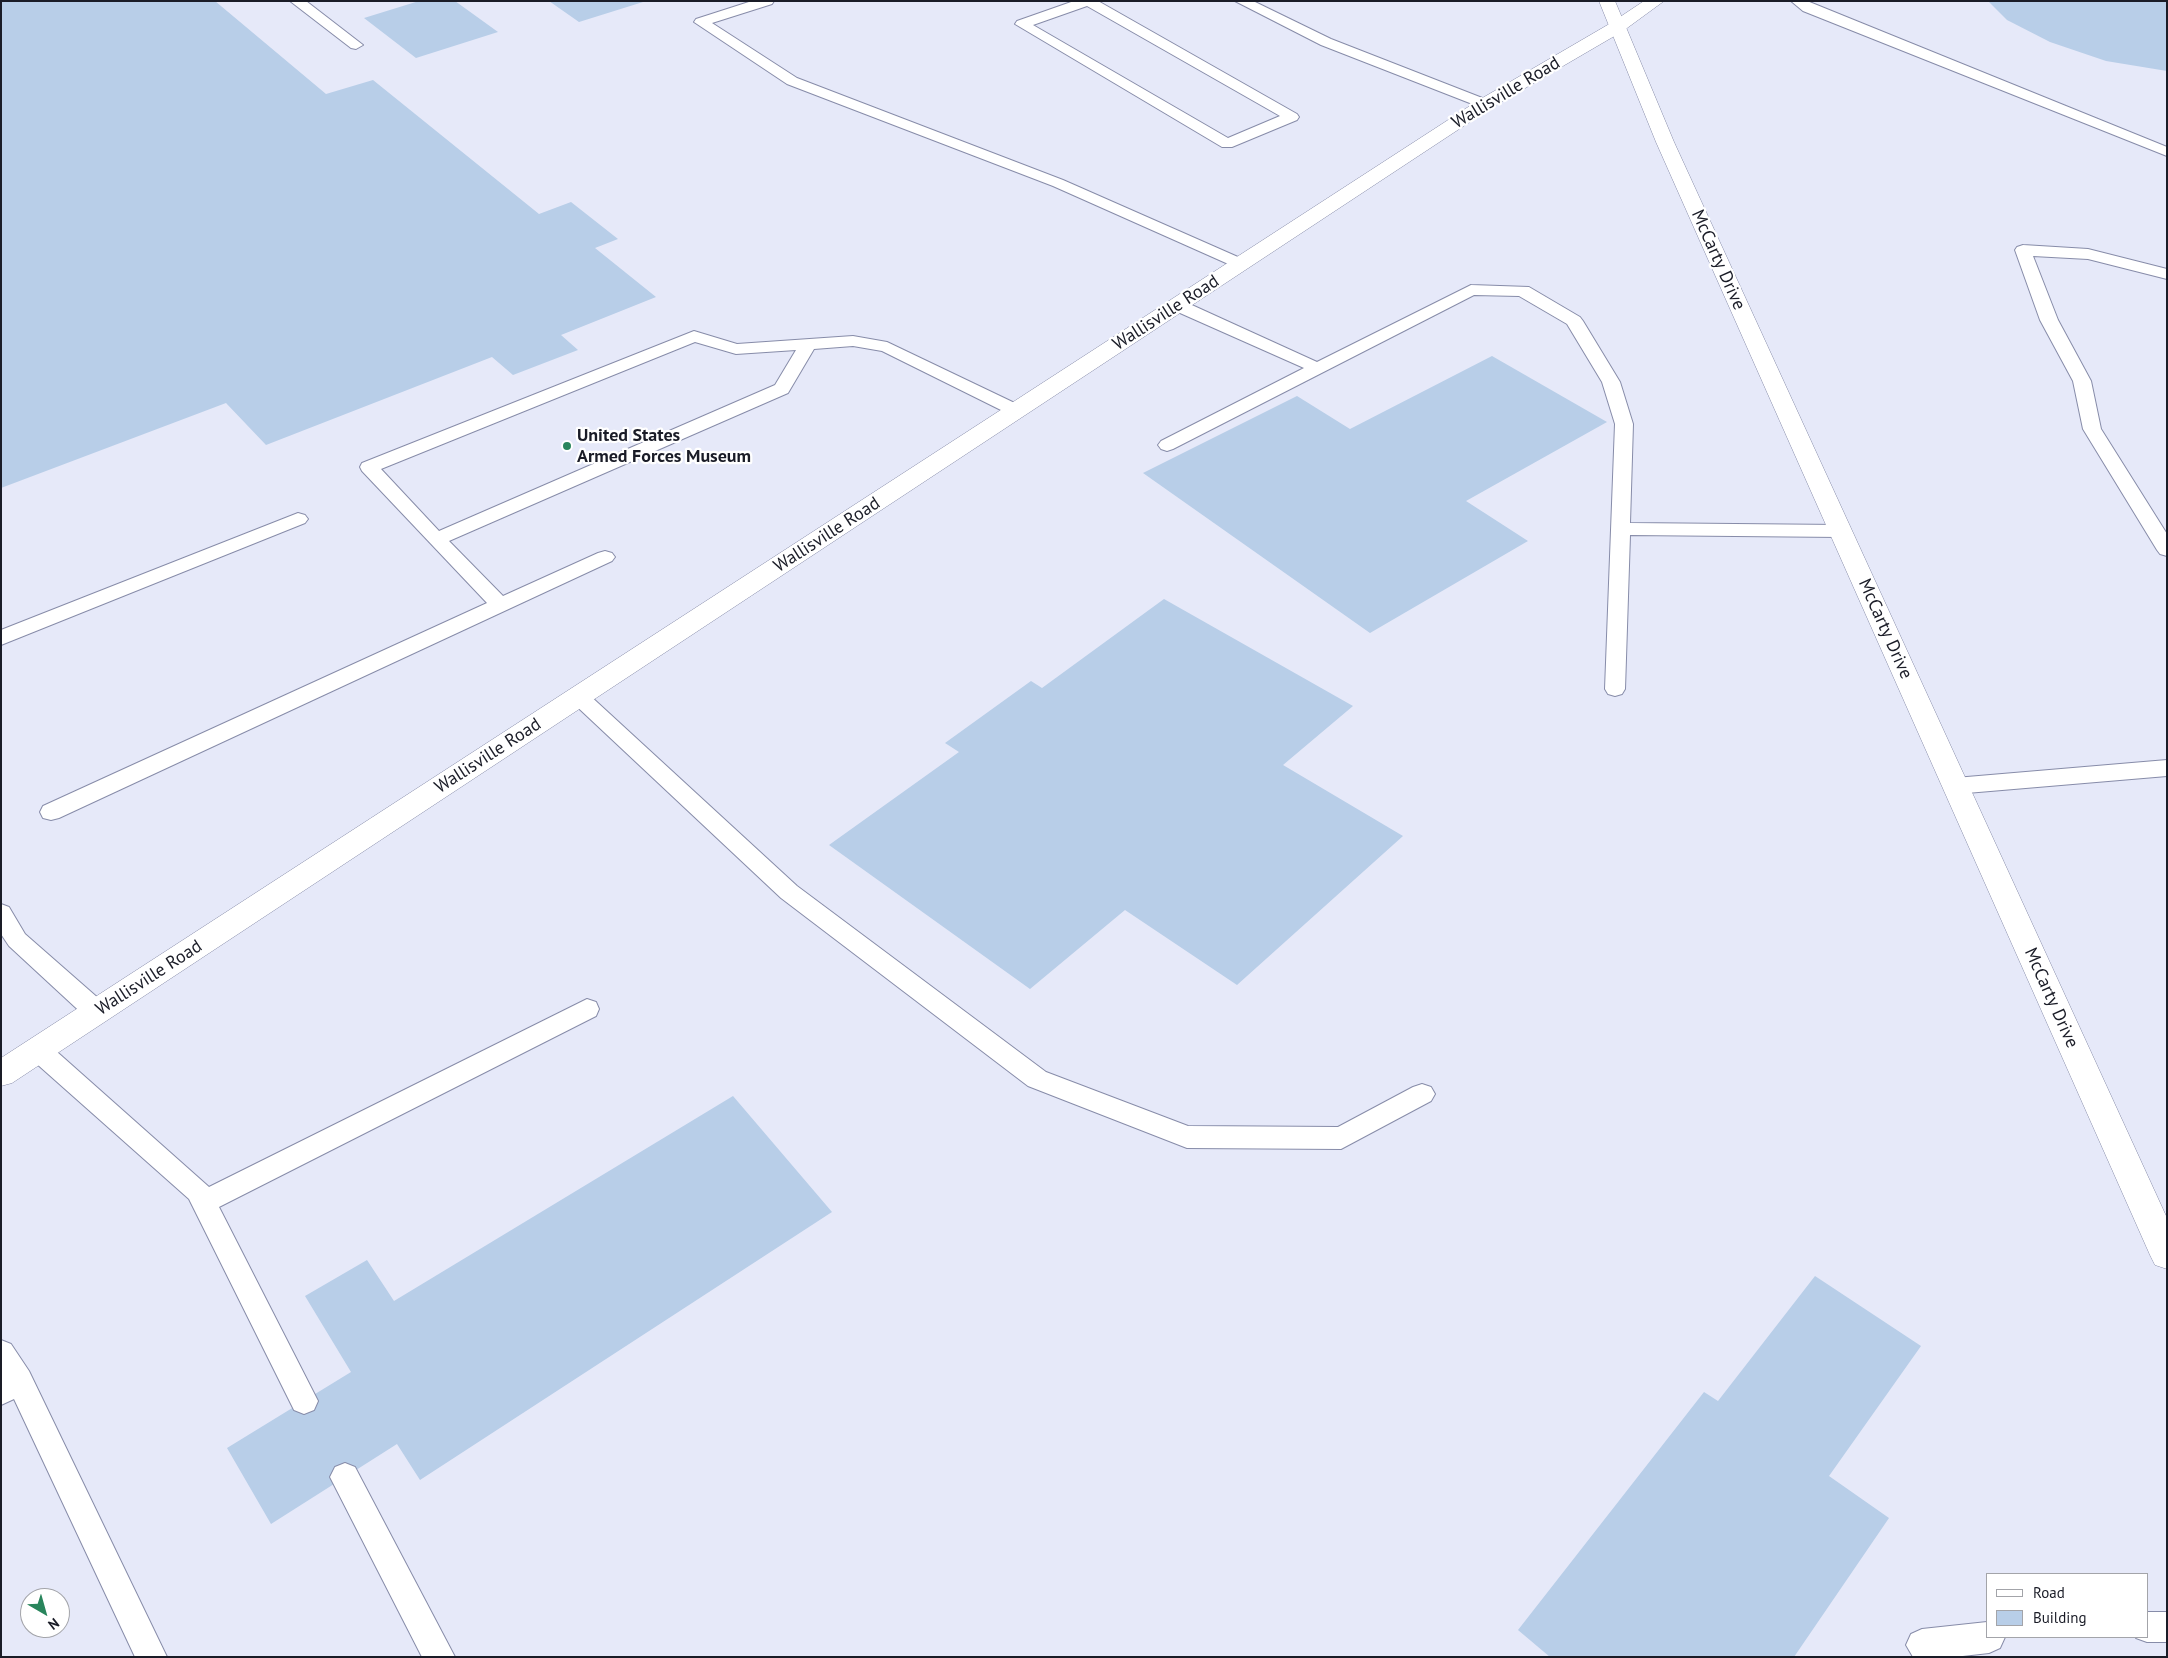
<!DOCTYPE html>
<style>
body{margin:0}
#map{position:relative;width:2168px;height:1658px;overflow:hidden;background:#f5f7fd;font-family:"PT Sans",sans-serif}
canvas{display:block}
.frame{position:absolute;inset:0;border:2px solid #1a1c27;pointer-events:none}
.legend{position:absolute;left:1986px;top:1573px;width:162px;height:65px;box-sizing:border-box;background:#fff;border:1px solid #a3a4a9;margin:0;padding:6px 9px;list-style:none;font-size:15px;color:#1a1c27}
.legend li{display:flex;align-items:center;gap:10px;height:25px}
.legend b{width:25px;border:1px solid #a3a4a9}
.north{position:absolute;left:20px;top:1588px;width:50px;height:50px;box-sizing:border-box;background:#fff;border:1px solid #a3a4a9;border-radius:50%;rotate:142deg;font-size:14px;font-weight:700;line-height:20px;text-align:center;color:#1a1c27}
.north::after{content:'';display:block;margin:auto;width:18px;height:22px;background:#29855c;clip-path:polygon(50% 0,100% 100%,50% 72%,0 100%)}
</style>
<div id="map">
<canvas width="2168" height="1658"></canvas>
<div class="frame"></div>
<ul class="legend">
<li><b style="height:6px;background:#fff"></b>Road</li>
<li><b style="height:14px;background:#b8cee8"></b>Building</li>
</ul>
<div class="north">N</div>
</div>
<script>
const g = document.querySelector('canvas').getContext('2d');
g.lineJoin = 'round';
function fill(path, color) { g.fillStyle = color; g.fill(path, 'evenodd'); }
const shape = rows => new Path2D(rows.map(r => 'M' + r).join(''));
function trace(path, color, width, dash) { g.strokeStyle = color; g.lineWidth = width; g.lineCap = dash ? 'butt' : 'round'; g.setLineDash(dash || []); g.stroke(path); }
function label(font, color, halo, rows, align = 'center') {
  g.font = font + ' "PT Sans",sans-serif'; g.lineWidth = 4.5; g.setLineDash([]); g.textBaseline = 'middle'; g.strokeStyle = halo; g.fillStyle = color; for (const [text, x, y, turn = 0] of rows) {
    g.save(); g.translate(x, y); g.rotate((+turn || 0) * Math.PI / 180); g.textAlign = isNaN(turn) ? turn : align; if (halo) g.strokeText(text, 0, 0); g.fillText(text, 0, 0); g.restore();
  }
}
fill(shape([
 [1,1,2167,1,2167,1657,1,1657],
 [1987,1574,2147,1574,2147,1637,1987,1637],
 [30,1598,60,1598,60,1628,30,1628]
]), '#e6e9f9');
fill(shape([
 [1,1,215,1,326,94,373,80,539,214,571,202,618,239,595,248,656,297,561,335,578,350,513,375,492,357,266,445,226,403,1,488],
 [419,1,455,1,498,32,416,58,364,18],
 [549,1,643,1,643,2,579,22],
 [1988,1,2167,1,2167,71,2106,61,2050,42,2007,20],
 [1492,356,1607,422,1466,501,1528,541,1370,633,1143,473,1297,396,1350,429],
 [1164,599,1353,706,1283,765,1403,836,1237,985,1125,910,1030,989,829,845,959,752,945,743,1031,681,1042,688],
 [733,1096,832,1212,420,1480,397,1444,271,1524,227,1448,351,1372,305,1296,367,1260,394,1301],
 [1815,1276,1921,1346,1829,1476,1889,1518,1794,1657,1550,1657,1518,1630,1704,1392,1718,1401]
]), '#b8cee8');
const service = shape([
 [290,1,306,1,363,45,356,49,351,48,290,1],
 [752,1,774,1,772,4,712,23,797,78,1063,180,1247,261,1249,264,1247,267,1235,267,1053,186,787,84,694,22,696,19,752,1],
 [1074,1,1098,1,1297,114,1299,117,1297,120,1232,147,1222,147,1015,24,1017,21,1074,1],
 [1087,6,1280,116,1228,138,1033,25,1087,6],
 [1235,1,1253,1,1331,39,1490,101,1492,104,1490,107,1480,107,1321,45,1235,1],
 [1791,1,1807,1,2167,147,2167,156,1803,11,1791,1],
 [2023,245,2088,249,2167,269,2167,279,2088,259,2033,256,2058,320,2091,381,2101,429,2167,534,2167,556,2160,554,2157,550,2083,429,2073,381,2040,320,2015,250,2017,247,2023,245],
 [1471,285,1529,287,1580,317,1583,321,1620,382,1633,424,1630,523,1840,525,1847,527,1850,531,1847,535,1840,537,1630,535,1625,689,1622,694,1615,696,1608,694,1605,689,1615,424,1602,382,1567,324,1519,296,1474,295,1173,449,1167,451,1161,449,1158,445,1161,441,1304,368,1171,309,1169,305,1171,301,1183,301,1317,362,1471,285],
 [694,331,737,344,853,336,887,342,1023,407,1026,411,1023,415,1017,416,1011,415,882,351,853,346,814,349,788,393,449,541,503,596,598,553,605,551,612,553,615,557,612,561,59,818,51,820,43,818,40,812,43,806,487,603,362,471,360,467,362,463,694,331],
 [695,342,736,354,796,350,775,385,439,531,381,469,695,342],
 [298,513,305,515,308,519,305,523,1,645,1,630,298,513],
 [579,690,586,692,797,886,1046,1072,1188,1126,1338,1127,1413,1087,1422,1084,1431,1087,1435,1094,1431,1101,1341,1149,1187,1148,1028,1086,781,898,572,702,568,697,572,692,579,690],
 [2167,760,2167,776,1955,794,1947,791,1944,786,1947,781,1955,778,2167,760],
 [1,904,9,907,25,934,106,1005,109,1012,106,1019,97,1022,88,1019,9,946,1,934,1,904],
 [587,999,596,1002,599,1009,596,1016,219,1207,318,1401,314,1410,304,1414,294,1410,189,1199,29,1057,26,1050,29,1043,38,1040,47,1043,209,1187,587,999],
 [1,1340,11,1344,29,1371,167,1657,135,1657,14,1399,1,1405,1,1340],
 [345,1463,355,1467,455,1657,422,1657,330,1477,335,1467,345,1463],
 [2147,1612,2167,1612,2167,1642,2147,1642,2136,1638,2147,1637,2147,1612],
 [1987,1622,1987,1637,2005,1637,2000,1648,1989,1653,1954,1657,1913,1657,1906,1645,1911,1634,1922,1629,1987,1622]
]);
const secondary = shape([
 [1644,1,1664,1,1623,31,1491,108,12,1083,1,1086,1,1058,1479,100,1611,23,1644,1]
]);
const primary = shape([
 [1599,1,1615,1,1674,142,2167,1218,2167,1269,2155,1265,2150,1255,1656,142,1599,1]
]);
trace(service, '#878ca9', 2);
trace(secondary, '#878ca9', 1);
trace(primary, '#878ca9', 1);
fill(service, '#fff');
fill(secondary, '#fff');
fill(primary, '#fff');
for (const [x, y, r, color] of [
 [567,446,5,"#29855c"]
]) { const dot = new Path2D(); dot.arc(x, y, r, 0, 2 * Math.PI); g.fillStyle = color; g.fill(dot); trace(dot, '#fff', 2); }
label('18px', '#1a1c27', '#fff', [
 ["Wallisville Road",1506,93,-31],
 ["McCarty Drive",1718,260,66],
 ["Wallisville Road",1166,313,-33],
 ["Wallisville Road",827,535,-33],
 ["McCarty Drive",1885,629,66],
 ["Wallisville Road",488,756,-33],
 ["Wallisville Road",149,978,-33],
 ["McCarty Drive",2051,998,66]
]);
label('bold 18px', '#1a1c27', '#fff', [
 ["United States",577,436],
 ["Armed Forces Museum",577,457]
], 'left');
</script>
